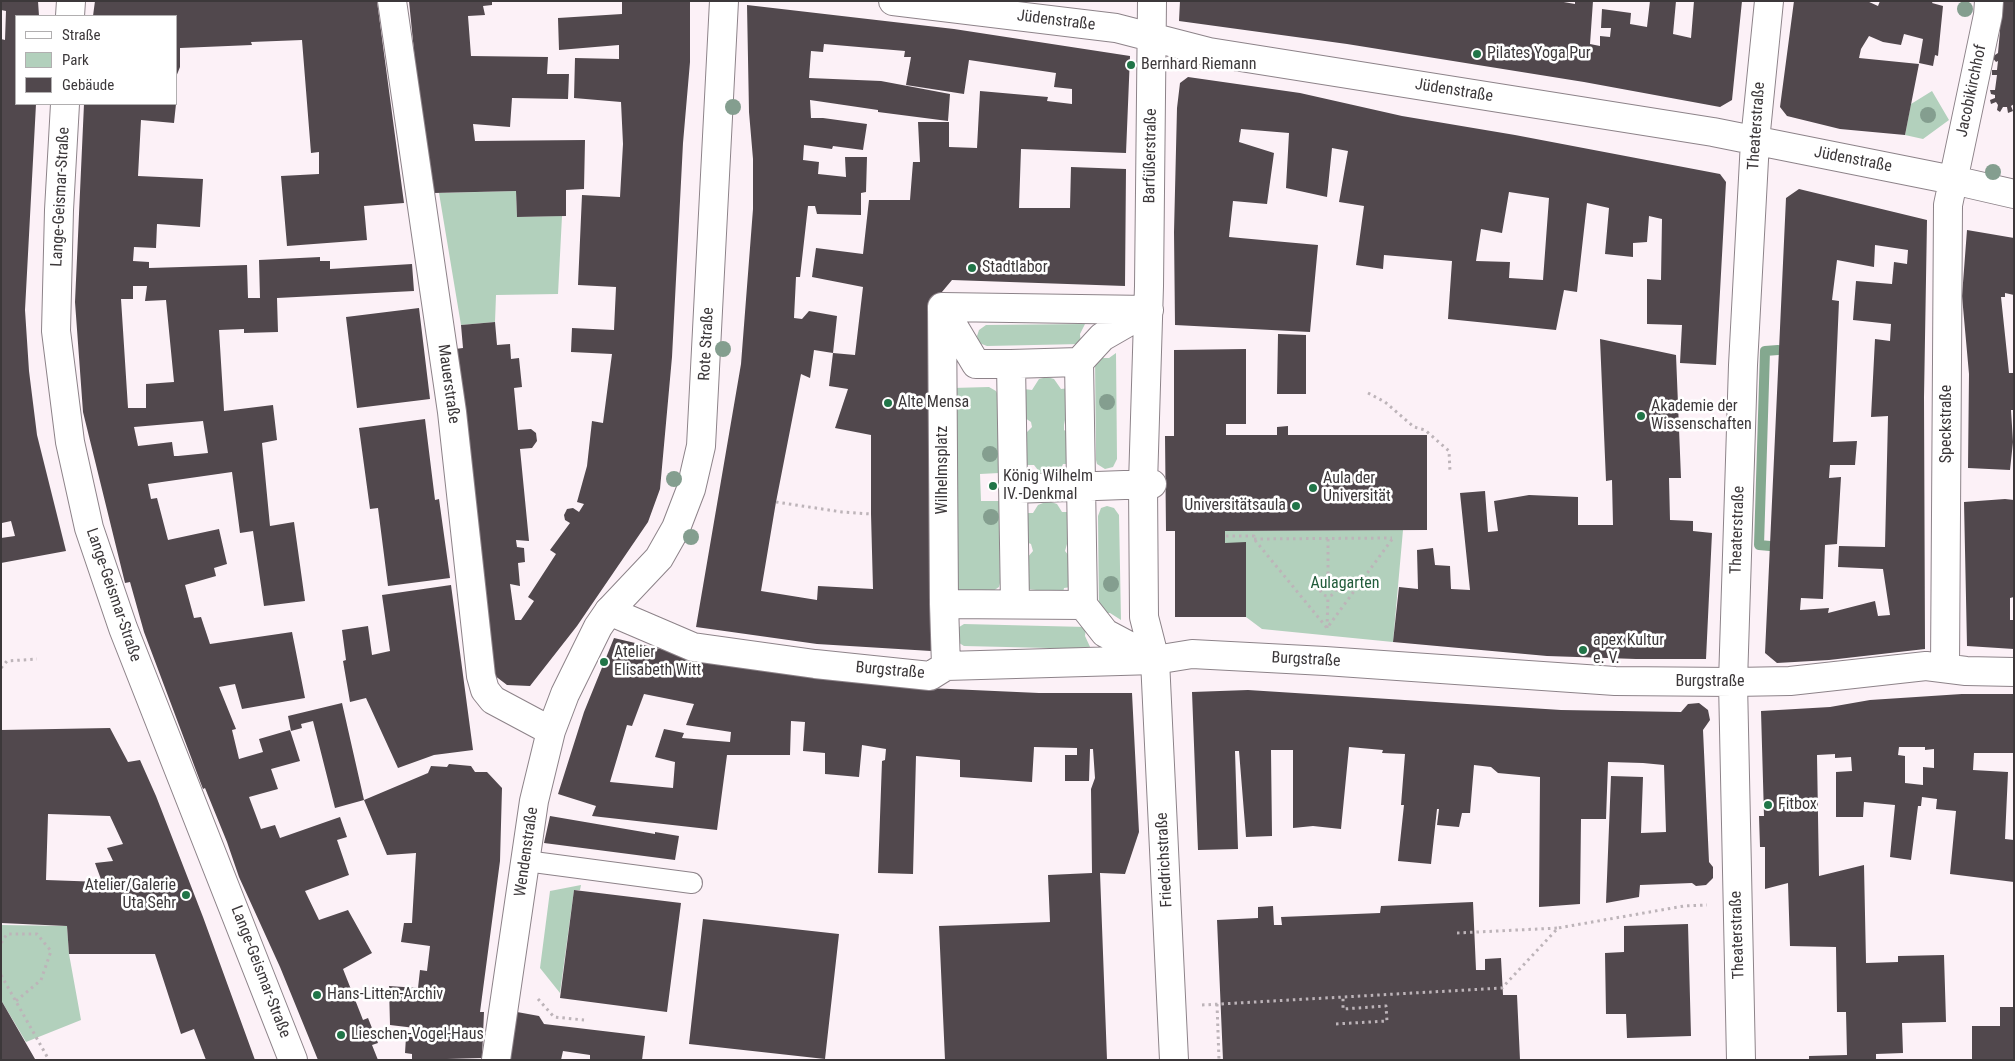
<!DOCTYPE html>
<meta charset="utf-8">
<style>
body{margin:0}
#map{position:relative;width:2015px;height:1061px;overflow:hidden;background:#fcf1f7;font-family:"Roboto Condensed",sans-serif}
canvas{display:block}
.frame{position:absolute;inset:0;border:2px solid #3c383a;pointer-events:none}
.legend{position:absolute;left:15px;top:15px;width:162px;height:90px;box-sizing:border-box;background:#fff;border:1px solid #b1afb0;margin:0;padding:6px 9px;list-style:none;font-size:15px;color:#3c383a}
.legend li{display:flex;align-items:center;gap:10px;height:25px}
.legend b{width:25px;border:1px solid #b1afb0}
</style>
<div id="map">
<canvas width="2015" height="1061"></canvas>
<div class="frame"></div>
<ul class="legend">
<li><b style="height:6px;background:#fff"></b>Straße</li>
<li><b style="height:14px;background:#b2d0bc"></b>Park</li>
<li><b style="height:14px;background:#51484d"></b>Gebäude</li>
</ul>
</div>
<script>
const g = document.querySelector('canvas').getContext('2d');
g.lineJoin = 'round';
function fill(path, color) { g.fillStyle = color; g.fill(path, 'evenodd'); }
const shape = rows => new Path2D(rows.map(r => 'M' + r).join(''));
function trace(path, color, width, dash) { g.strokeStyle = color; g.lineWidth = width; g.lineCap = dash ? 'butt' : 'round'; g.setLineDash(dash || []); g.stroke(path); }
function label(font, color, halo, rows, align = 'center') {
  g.font = font + ' "Roboto Condensed",sans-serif'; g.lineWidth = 5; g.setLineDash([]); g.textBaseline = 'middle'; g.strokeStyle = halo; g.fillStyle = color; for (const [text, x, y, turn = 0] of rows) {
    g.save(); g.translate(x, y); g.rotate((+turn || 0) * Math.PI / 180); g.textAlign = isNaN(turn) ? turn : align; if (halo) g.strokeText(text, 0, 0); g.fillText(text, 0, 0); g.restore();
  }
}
fill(shape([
 [1932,91,1949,120,1923,139,1905,135,1911,104],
 [516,191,517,217,562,216,558,294,496,295,495,322,461,325,439,193],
 [1085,324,1080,334,1081,344,987,346,979,343,977,336,979,330,986,325],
 [1116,353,1117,459,1113,467,1105,469,1097,464,1096,460,1095,358,1109,358],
 [1047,377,1054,379,1061,389,1070,388,1070,418,1065,420,1064,425,1064,430,1068,433,1071,464,1063,464,1060,471,1053,476,1041,474,1034,465,1026,465,1025,434,1032,427,1031,422,1025,418,1024,389,1032,390,1039,379],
 [989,387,996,391,998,395,999,473,980,474,981,501,999,501,1000,583,999,587,993,591,955,592,952,388],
 [1048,501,1057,504,1062,512,1071,512,1072,542,1067,544,1065,551,1070,557,1072,587,1064,588,1063,593,1027,589,1027,558,1033,551,1031,544,1026,542,1025,513,1033,513,1038,505],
 [1107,506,1114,508,1119,515,1121,620,1110,613,1099,613,1098,516,1101,508],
 [1403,530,1393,642,1262,629,1246,617,1246,543,1225,543,1225,531],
 [964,624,1086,627,1085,636,1091,649,964,646,956,641,956,629],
 [581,885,580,890,574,890,560,993,540,968,550,891],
 [1,925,67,926,69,954,81,1020,26,1042,1,1000]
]), '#b2d0bc');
trace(shape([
 [1770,546,1759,545,1765,351,1778,350]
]), '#84a88f', 10);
fill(shape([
 [1,1,38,1,39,16,16,16,16,104,36,104,25,310,29,371,37,435,66,551,1,563,1,538,15,536,11,521,2,523,1,521,1,39,5,40,6,11,1,10],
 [95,1,377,1,404,203,364,206,367,240,287,246,281,176,319,174,319,152,311,153,302,40,251,42,252,45,180,48,180,67,176,77,176,16,93,16],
 [409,1,492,1,492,5,483,6,485,15,468,16,471,56,548,57,547,74,569,74,568,99,512,98,510,127,473,124,475,141,585,140,584,189,566,190,566,216,517,217,516,191,434,193,415,61],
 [622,1,690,1,690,62,683,143,672,357,660,489,648,522,577,626,530,686,507,685,490,672,455,349,463,348,461,325,495,322,497,345,510,344,511,359,519,358,522,387,514,388,518,430,531,429,536,433,537,441,532,448,520,449,529,541,516,540,517,547,524,548,525,562,518,563,520,586,510,584,515,620,521,620,534,601,528,597,556,554,550,550,570,523,565,520,564,515,567,509,573,508,579,512,584,504,577,502,587,466,592,421,603,423,612,354,571,352,572,328,614,330,616,287,578,285,582,195,620,197,623,144,621,102,574,98,575,58,619,59,619,45,559,50,558,18,622,14],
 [1180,1,1558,1,1575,4,1575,1,1593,1,1590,44,1600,46,1600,36,1610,37,1611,28,1601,28,1602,9,1631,13,1630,24,1647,27,1650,1,1676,1,1673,34,1691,38,1694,1,1742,1,1732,100,1720,107,1584,82,1347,44,1179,21],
 [1794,1,1867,1,1878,6,1880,1,1933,1,1932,3,1943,6,1938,56,1935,55,1933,66,1919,63,1923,39,1904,34,1901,45,1883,42,1869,36,1861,49,1859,58,1919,64,1905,135,1840,129,1787,116,1780,107],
 [2002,1,2014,1,2014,104,2011,106,2013,111,2008,113,2007,107,2003,107,2000,112,1997,110,1998,105,1996,102,1991,104,1990,100,1995,98,1995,95,1991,94,1990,90,1995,90,1997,75,1992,75,1992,70,1997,70,1998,61,1996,62,1992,57,1998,53,2000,31,1993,31,1993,25,2000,25],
 [747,5,954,29,1130,56,1126,153,1021,149,1019,208,1070,208,1071,167,1126,169,1125,286,952,280,931,305,936,649,931,651,817,644,696,627,741,364,753,209,753,159,749,112],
 [824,44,905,51,904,57,911,57,906,85,964,94,969,60,1056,73,1054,87,1072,89,1072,104,1047,101,1048,97,980,91,977,148,949,147,949,122,918,122,920,162,913,162,910,200,869,200,863,254,816,248,812,277,863,287,855,355,833,353,829,386,848,389,835,428,871,435,871,514,873,589,818,586,817,600,761,591,776,502,801,374,810,378,814,350,833,353,837,316,809,311,802,319,794,318,796,277,800,277,808,206,815,206,817,214,861,215,861,193,866,192,867,157,845,157,846,177,818,174,819,162,803,160,804,145,832,149,833,146,863,150,867,124,823,118,811,118,810,100,878,110,878,112,948,121,950,94,881,81,809,78,811,51,823,52],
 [1188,77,1300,93,1402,116,1515,135,1720,174,1726,182,1716,365,1680,363,1682,325,1647,324,1647,279,1661,280,1662,219,1649,216,1647,242,1633,243,1633,257,1605,254,1609,208,1587,203,1577,292,1564,290,1556,330,1448,319,1452,261,1384,255,1383,269,1356,265,1364,206,1339,202,1348,151,1332,148,1327,197,1286,188,1289,133,1241,129,1239,142,1274,153,1267,204,1233,201,1229,237,1318,245,1310,332,1175,325,1174,232,1177,108,1180,83],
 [1509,192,1549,198,1543,280,1509,278,1510,262,1476,261,1481,229,1502,233],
 [84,104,176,104,174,123,141,120,138,176,203,179,200,227,157,224,156,248,134,247,133,261,149,262,149,268,247,265,248,298,260,298,259,260,320,257,320,261,330,261,330,269,412,264,414,291,277,298,278,332,244,333,244,329,219,330,224,411,273,405,277,440,262,443,270,526,294,522,305,601,264,606,253,531,240,533,232,472,148,484,151,499,157,498,168,540,219,529,227,564,214,568,216,576,185,585,194,618,201,617,210,644,292,632,305,698,242,709,235,684,219,687,236,729,232,730,239,759,263,752,259,739,290,730,300,761,271,769,278,789,249,797,261,829,275,825,280,838,340,817,347,837,337,840,349,875,305,891,319,920,348,910,372,953,343,969,363,1020,368,1018,378,1043,372,1045,378,1060,318,1060,280,967,239,877,227,842,205,788,203,789,144,632,130,582,125,583,83,412,75,302],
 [133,286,147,286,145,301,166,300,174,382,146,384,146,408,128,408,121,299,133,299],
 [203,421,208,453,178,456,174,456,172,442,138,446,134,427],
 [1799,189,1927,220,1924,397,1925,649,1829,660,1777,663,1765,653,1786,198],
 [1875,245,1908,250,1907,264,1894,262,1892,284,1856,281,1853,320,1891,324,1890,341,1875,339,1871,417,1888,416,1885,547,1839,546,1838,567,1883,569,1890,615,1878,616,1875,601,1828,613,1829,608,1800,610,1801,598,1823,599,1825,545,1837,544,1841,477,1829,478,1830,465,1855,465,1857,441,1833,442,1839,301,1832,300,1837,260,1874,267],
 [1967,230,2014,238,2014,295,2005,293,2005,297,2001,297,2009,373,2014,373,2014,410,2011,410,2013,442,2010,470,1968,468,1969,374,1962,296],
 [419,308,430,399,357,408,346,317],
 [1278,334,1306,335,1306,394,1277,394],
 [1600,339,1676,355,1681,478,1669,478,1670,520,1693,521,1693,531,1712,533,1706,659,1636,659,1547,656,1393,642,1399,587,1418,589,1417,550,1433,548,1435,565,1450,566,1451,589,1470,590,1460,493,1485,491,1488,532,1498,531,1494,501,1529,495,1578,497,1578,525,1613,525,1612,480,1606,481],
 [1246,349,1246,424,1226,424,1226,435,1277,435,1277,427,1288,426,1288,435,1427,435,1427,530,1225,531,1225,543,1246,542,1246,617,1175,617,1175,531,1166,531,1165,436,1174,436,1174,350],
 [425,419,435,500,439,499,450,578,388,586,378,508,370,509,359,428],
 [2005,499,2014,500,2014,597,2010,598,2010,620,2014,620,2014,649,1967,646,1964,502],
 [451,585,473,750,434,755,398,768,366,698,350,702,343,661,346,660,342,630,368,626,372,655,390,651,382,595],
 [614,638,741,668,928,688,1039,693,1132,693,1139,832,1125,874,1100,873,1107,1060,945,1060,939,926,1050,922,1048,875,1092,873,1091,789,1095,778,1093,749,1090,749,1089,781,1065,781,1065,755,1077,755,1077,748,1034,747,1032,782,960,777,960,760,916,756,913,874,878,873,882,761,885,760,886,749,862,745,859,777,825,774,825,753,803,751,805,722,791,721,790,755,727,755,717,830,592,816,596,806,558,794,584,712],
 [644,694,694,704,686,725,731,732,730,742,682,738,684,733,664,729,655,757,675,762,673,788,610,782,627,725,632,726],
 [1248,690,1561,710,1681,712,1688,704,1699,703,1708,710,1710,720,1703,730,1709,862,1713,867,1713,878,1706,885,1696,886,1692,883,1640,885,1639,897,1606,903,1611,776,1643,777,1641,833,1666,832,1664,765,1643,763,1608,762,1606,819,1581,819,1580,904,1539,907,1540,777,1498,773,1491,767,1474,765,1470,813,1462,813,1459,827,1437,825,1439,809,1437,809,1431,864,1398,861,1404,805,1401,805,1405,754,1382,753,1383,750,1349,747,1341,829,1313,826,1293,828,1293,750,1271,750,1272,836,1246,837,1239,751,1235,751,1238,849,1198,850,1192,692],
 [1962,694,2014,694,2014,753,1974,753,1973,770,2008,772,2005,839,2014,840,2014,882,1950,874,1956,811,1936,809,1937,799,1922,797,1921,806,1918,806,1911,860,1890,857,1895,805,1864,802,1863,817,1836,817,1836,772,1852,771,1851,757,1835,758,1835,754,1817,755,1819,876,1864,865,1866,963,1898,962,1898,956,1944,955,1946,1022,1902,1023,1903,1053,1876,1054,1876,1060,1809,1060,1809,1056,1847,1055,1846,1012,1837,1012,1836,947,1790,946,1788,883,1765,889,1765,847,1760,847,1759,816,1764,816,1761,711,1830,707,1870,700],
 [1899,747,1925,747,1925,750,1934,749,1934,768,1923,767,1923,785,1905,783,1905,756,1898,755],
 [342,703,364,800,335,808,313,721,301,724,302,728,291,731,288,716],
 [110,728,128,762,140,760,156,796,203,917,255,1060,206,1060,194,1029,181,1034,155,954,69,954,67,926,1,923,1,730],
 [48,814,110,816,123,844,107,848,113,861,95,863,102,882,46,880],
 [449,764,471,766,475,772,487,772,502,788,500,861,480,1012,484,1012,482,1058,412,1060,412,1054,405,1053,406,1037,432,1037,432,1030,390,1025,389,986,418,988,420,970,427,971,430,946,401,942,404,923,412,923,416,853,387,855,364,800,428,773,431,766,447,767],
 [550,816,655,834,655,832,679,836,675,860,544,843],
 [574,890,681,903,667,1012,560,998],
 [1473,902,1476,970,1485,970,1485,959,1501,958,1503,995,1517,995,1520,1060,1223,1060,1217,920,1258,918,1258,907,1273,906,1274,925,1282,925,1281,917,1380,913,1381,906],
 [703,919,839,934,825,1059,689,1044],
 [1688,924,1691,1036,1627,1038,1626,1014,1606,1014,1605,953,1624,952,1624,926],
 [1,1000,35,1059,33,1060,1,1060],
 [2000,1007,2014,1007,2014,1060,1972,1060,1972,1026,2000,1026],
 [517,1012,539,1016,544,1024,645,1036,642,1060,590,1060,590,1055,563,1051,561,1060,510,1060]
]), '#51484d');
const service = shape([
 [526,861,692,883]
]);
const pedestrian = shape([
 [893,1,1116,28,1209,52,1713,132,1953,180,2014,194],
 [1152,1,1149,286,1143,484,1144,617,1155,660],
 [1769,1,1755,141,1743,365,1733,682,1790,681,1926,666,1966,671,2014,672],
 [942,307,976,364,1011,364],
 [1079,362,1102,337,1149,310],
 [1013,489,1152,484],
 [1015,603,1011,364,1079,362,1083,605],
 [944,604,1083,605,1105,633,1154,659],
 [609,611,693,647,815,664,930,676,946,666,1155,660],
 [946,666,944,604,942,307,1149,310],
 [1945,668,1948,205,1988,15,1989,1]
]);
const minor = shape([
 [392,1,452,412,481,676,485,690,493,700,551,731],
 [70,16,71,1],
 [65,104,59,210,56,331,70,442,89,528,123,628,293,1060],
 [496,1060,534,801,551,731,565,694,598,627,609,611,659,558,676,528,691,489,701,446,724,1],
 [1174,1060,1155,660,1192,654,1325,661,1615,681,1733,682,1741,1060]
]);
trace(service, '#8d8389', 22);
trace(pedestrian, '#8d8389', 30);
trace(minor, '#8d8389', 30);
trace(shape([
 [1368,393,1385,402,1414,427,1425,430,1449,451,1450,472],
 [776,502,842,512,871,514],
 [1226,536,1254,536,1254,539,1327,628,1393,538],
 [1254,539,1392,538],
 [1328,539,1328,581],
 '1320 588a8 8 0 1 1 16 0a8 8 0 1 1-16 0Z',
 [1327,628,1328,596],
 [1,668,7,661,37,659],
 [1457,933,1558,928],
 [1,943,7,934,37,934,51,951,41,980,16,1001],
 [1,975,49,1060],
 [538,999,554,1017,584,1020],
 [1217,1004,1219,1060],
 [1202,1005,1502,988,1558,928,1684,906,1707,905],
 [1336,1024,1387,1021,1386,1006,1343,1009,1343,998]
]), '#bdb4b9', 3, [2.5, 4]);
trace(service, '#fff', 20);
trace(pedestrian, '#fff', 28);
trace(minor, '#fff', 28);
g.fillStyle = '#849e8f';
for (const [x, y] of [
 [1965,9],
 [733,107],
 [1928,115],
 [1993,172],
 [723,349],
 [1107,402],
 [990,454],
 [674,479],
 [991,517],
 [691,537],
 [1111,584]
]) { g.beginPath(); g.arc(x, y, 8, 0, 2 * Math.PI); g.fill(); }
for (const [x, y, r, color] of [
 [1477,54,5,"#217548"],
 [1131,65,5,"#217548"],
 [972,268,5,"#217548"],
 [888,403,5,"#217548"],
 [1641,416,5,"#217548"],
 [993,486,5,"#217548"],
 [1313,488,5,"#217548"],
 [1296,506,5,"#217548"],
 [1583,650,5,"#217548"],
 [604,662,5,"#217548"],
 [1768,805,5,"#217548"],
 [186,895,5,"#217548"],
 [317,995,5,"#217548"],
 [341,1035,5,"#217548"]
]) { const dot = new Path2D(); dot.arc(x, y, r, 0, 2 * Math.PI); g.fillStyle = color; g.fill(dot); trace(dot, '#fff', 2); }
label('16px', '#3c383a', '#fff', [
 ["Jüdenstraße",1056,21,7],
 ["Jüdenstraße",1454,91,9],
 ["Jacobikirchhof",1972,91,-78],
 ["Theaterstraße",1757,126,-86],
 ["Barfüßerstraße",1151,156,-89],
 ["Jüdenstraße",1853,160,11],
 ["Lange-Geismar-Straße",61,197,-87],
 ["Rote Straße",707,344,-87],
 ["Mauerstraße",448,384,82],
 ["Speckstraße",1947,424,-90],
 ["Wilhelmsplatz",943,470,-90],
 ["Theaterstraße",1738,530,-88],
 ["Lange-Geismar-Straße",113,595,71],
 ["Burgstraße",1306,660,3],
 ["Burgstraße",890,671,5],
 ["Burgstraße",1710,682],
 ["Wendenstraße",527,852,-82],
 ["Friedrichstraße",1165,860,-93],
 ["Theaterstraße",1738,935,-92],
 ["Lange-Geismar-Straße",260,972,69]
]);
label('16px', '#3c383a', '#fff', [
 ["Pilates Yoga Pur",1487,54],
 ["Bernhard Riemann",1141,65],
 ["Stadtlabor",982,268],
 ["Alte Mensa",898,403],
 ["Akademie der",1651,407],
 ["Wissenschaften",1651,425],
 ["König Wilhelm",1003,477],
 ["IV.-Denkmal",1003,495],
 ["Aula der",1323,479],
 ["Universität",1323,497],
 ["Universitätsaula",1286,506,"right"],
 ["apex Kultur",1593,641],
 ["e. V.",1593,659],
 ["Atelier",614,653],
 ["Elisabeth Witt",614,671],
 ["Fitbox",1778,805],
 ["Atelier/Galerie",176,886,"right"],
 ["Uta Sehr",176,904,"right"],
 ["Hans-Litten-Archiv",327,995],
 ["Lieschen-Vogel-Haus",351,1035]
], 'left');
label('16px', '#215b3a', '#fff', [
 ["Aulagarten",1345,584]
]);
</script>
